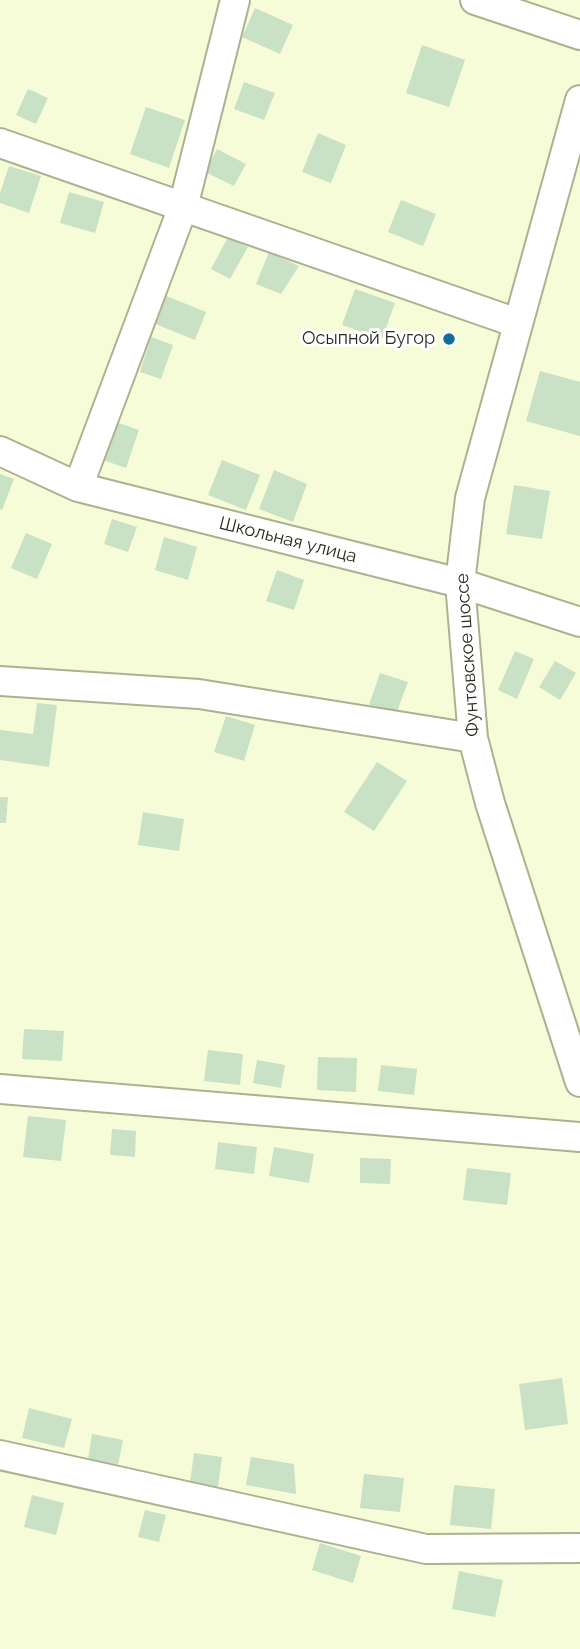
<!DOCTYPE html>
<meta charset="utf-8">
<style>
body{margin:0}
canvas{display:block;background:#f6fcd8}
</style>
<canvas width="580" height="1649"></canvas>
<script>
const g = document.querySelector('canvas').getContext('2d');
g.lineJoin = 'round';
function fill(path, color) { g.fillStyle = color; g.fill(path, 'evenodd'); }
const shape = rows => new Path2D(rows.map(r => 'M' + r).join(''));
function trace(path, color, width, dash) { g.strokeStyle = color; g.lineWidth = width; g.lineCap = dash ? 'butt' : 'round'; g.setLineDash(dash || []); g.stroke(path); }
function label(font, color, halo, rows, align = 'center') {
  g.font = font + ' Raleway,sans-serif'; g.lineWidth = 6; g.setLineDash([]); g.textBaseline = 'middle'; g.strokeStyle = halo; g.fillStyle = color; for (const [text, x, y, turn = 0] of rows) {
    g.save(); g.translate(x, y); g.rotate((+turn || 0) * Math.PI / 180); g.textAlign = isNaN(turn) ? turn : align; if (halo) g.strokeText(text, 0, 0); g.fillText(text, 0, 0); g.restore();
  }
}
fill(shape([
 [255,8,293,25,280,54,242,37],
 [422,45,465,60,449,107,406,93],
 [244,82,275,93,264,120,234,109],
 [28,89,48,98,36,124,16,115],
 [146,107,185,120,169,168,130,154],
 [318,133,346,145,331,183,302,172],
 [217,149,246,164,234,186,205,172],
 [9,166,41,176,29,213,0,203,0,193],
 [69,192,104,202,95,233,60,223],
 [401,200,436,214,423,246,388,232],
 [228,237,248,247,230,279,211,269],
 [269,252,299,266,281,294,256,284],
 [355,289,395,303,382,339,342,325],
 [159,293,206,312,195,340,148,321],
 [151,337,173,345,161,379,140,372],
 [540,371,580,382,580,436,526,421],
 [116,422,139,430,126,468,103,460],
 [222,460,260,475,246,510,208,495],
 [274,470,307,484,293,522,259,509],
 [0,474,14,479,2,510,0,509],
 [514,485,550,491,542,539,506,534],
 [112,519,137,527,128,552,104,544],
 [26,533,52,544,37,579,11,568],
 [164,537,197,547,188,580,155,570],
 [277,570,304,580,294,610,266,601],
 [515,651,534,659,517,699,498,690],
 [555,661,576,673,560,700,539,687],
 [380,673,408,682,396,714,369,705],
 [37,703,57,705,49,767,0,760,0,730,33,734],
 [226,716,255,725,244,761,214,752],
 [377,762,407,781,374,831,344,812],
 [0,797,8,797,6,823,0,823],
 [143,812,184,819,179,851,138,845],
 [24,1029,64,1031,62,1061,22,1059],
 [208,1050,243,1054,240,1085,204,1081],
 [318,1057,357,1058,356,1092,317,1090],
 [257,1060,285,1065,281,1088,253,1083],
 [381,1065,417,1069,414,1095,378,1091],
 [28,1116,66,1120,61,1161,23,1157],
 [112,1129,136,1131,135,1157,110,1155],
 [218,1142,257,1147,254,1174,215,1169],
 [274,1147,314,1154,309,1183,269,1176],
 [360,1158,391,1159,390,1184,360,1183],
 [467,1168,511,1173,507,1205,463,1200],
 [562,1378,568,1424,525,1430,519,1384],
 [29,1408,72,1419,64,1448,22,1438],
 [92,1434,123,1440,118,1465,88,1460],
 [194,1453,222,1457,218,1487,190,1483],
 [251,1457,294,1464,296,1494,246,1485],
 [364,1474,404,1478,400,1512,360,1508],
 [454,1485,495,1489,491,1529,450,1525],
 [32,1495,64,1503,56,1535,24,1527],
 [145,1510,166,1515,159,1542,138,1537],
 [320,1543,361,1556,353,1583,312,1570],
 [459,1571,503,1580,495,1617,452,1609]
]), '#c9e1c4');
const minor = shape([
 [475,0,580,35],
 [580,100,470,498,460,583,473,738,490,803,580,1082],
 [0,143,517,323],
 [0,451,78,487,460,583,580,622],
 [78,487,183,207,235,0],
 [0,681,199,694,473,738],
 [0,1089,580,1137],
 [0,1455,426,1549,580,1548]
]);
trace(minor, '#acb290', 32);
trace(minor, '#fff', 28);
for (const [x, y, r, color] of [
 [449,339,7,"#106e9c"]
]) { const dot = new Path2D(); dot.arc(x, y, r, 0, 2 * Math.PI); g.fillStyle = color; g.fill(dot); trace(dot, '#fff', 2.5); }
label('18px', '#282a1d', '#fff', [
 ["Осыпной Бугор",435,339]
], 'right');
label('18px', '#282a1d', '#fff', [
 ["Школьная улица",288,540,14],
 ["Фунтовское шоссе",468,655,-94]
]);
</script>
